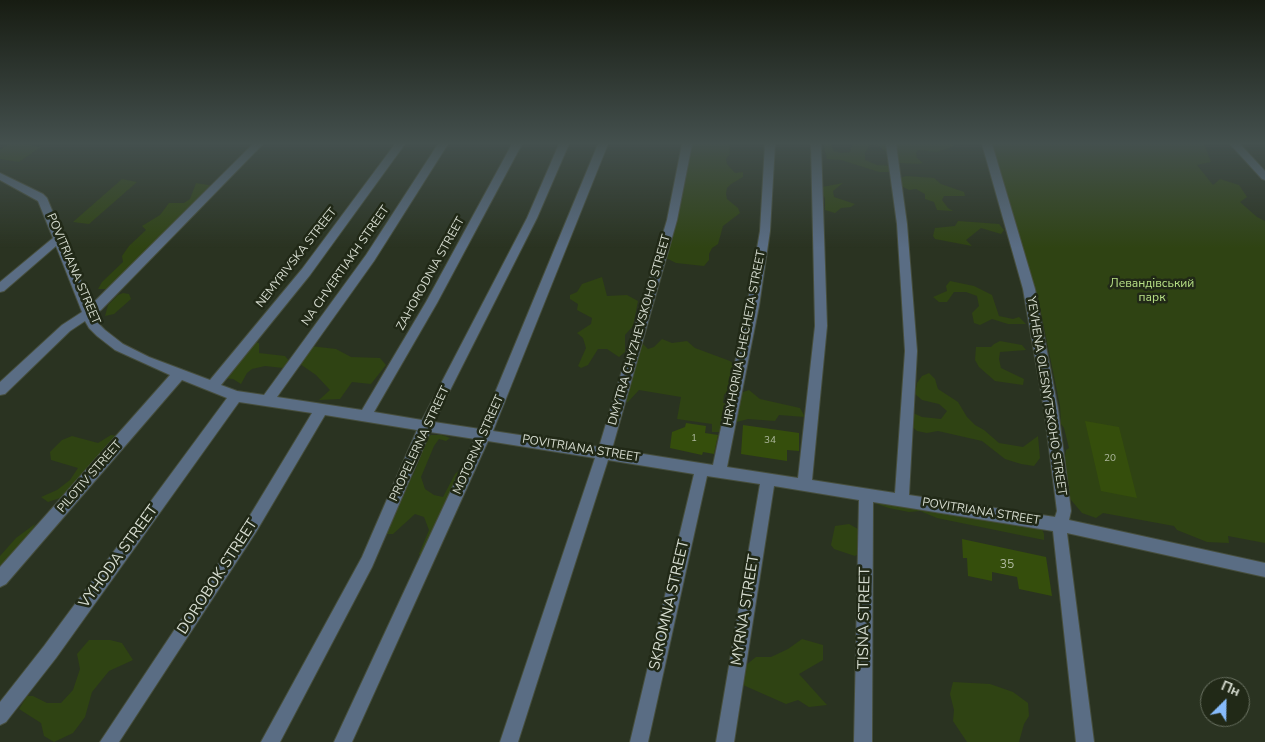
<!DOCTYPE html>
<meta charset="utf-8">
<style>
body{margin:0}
#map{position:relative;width:1265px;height:742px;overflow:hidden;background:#2a3321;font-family:"Nunito Sans",sans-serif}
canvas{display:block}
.north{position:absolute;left:1200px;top:677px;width:50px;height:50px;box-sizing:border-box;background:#212917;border:1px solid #697161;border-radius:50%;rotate:23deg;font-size:14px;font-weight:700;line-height:20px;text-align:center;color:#d6dcd0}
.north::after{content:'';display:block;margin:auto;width:18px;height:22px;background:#86bbfb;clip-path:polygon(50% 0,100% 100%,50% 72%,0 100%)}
</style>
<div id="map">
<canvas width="1265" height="742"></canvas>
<div class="north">Пн</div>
</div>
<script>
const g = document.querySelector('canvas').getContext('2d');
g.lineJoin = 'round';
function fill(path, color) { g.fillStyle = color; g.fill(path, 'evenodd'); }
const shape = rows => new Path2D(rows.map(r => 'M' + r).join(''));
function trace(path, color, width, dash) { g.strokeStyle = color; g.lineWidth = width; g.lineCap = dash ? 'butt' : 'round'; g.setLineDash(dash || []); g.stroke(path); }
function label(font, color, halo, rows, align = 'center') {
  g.font = font + ' "Nunito Sans",sans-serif'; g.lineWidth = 5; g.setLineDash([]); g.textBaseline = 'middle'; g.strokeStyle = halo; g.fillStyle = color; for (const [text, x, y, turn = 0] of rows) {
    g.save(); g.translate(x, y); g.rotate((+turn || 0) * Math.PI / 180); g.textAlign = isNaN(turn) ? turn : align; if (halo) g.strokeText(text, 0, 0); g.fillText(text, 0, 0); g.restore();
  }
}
fill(shape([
 [9,144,25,144,41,147,19,162,0,159,0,150],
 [686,144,729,144,730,154,726,159,727,164,735,173,743,172,743,177,731,184,727,188,726,194,727,199,738,208,740,213,723,226,718,244,712,248,709,254,709,260,704,266,676,263,668,259,660,259,682,154],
 [823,144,831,144,834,151,842,153,850,152,852,144,887,144,889,147,886,152,879,146,869,145,865,153,865,160,877,165,891,166,896,172,879,172,841,160,827,159],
 [893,144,953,144,955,146,937,152,918,150,916,153,917,158,923,163,918,164,900,163,896,153,897,147],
 [992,144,1204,144,1211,162,1197,165,1213,185,1220,179,1239,185,1247,197,1240,202,1257,217,1265,221,1265,543,1228,536,1229,543,1207,542,1177,530,1174,526,1103,513,1096,518,1082,513,1071,500,1064,489,1062,475,1066,450,1069,448,1064,428,1061,424,1060,406,1038,298,1011,213,1010,203],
 [906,176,934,178,941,184,964,192,965,196,944,196,942,200,948,208,953,211,937,210,934,202,925,199,925,194,916,189,909,190,901,186,900,178],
 [122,179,137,182,89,224,73,222],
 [196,183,214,186,193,204,189,214,114,289,98,289,102,282,123,262,122,256,129,246,146,230,142,226,160,215,169,203,184,203,190,199],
 [843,183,833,191,834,197,855,204,851,207,841,208,835,213,825,210,825,198,820,191,822,187],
 [958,221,999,224,1004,230,1001,234,981,228,966,240,972,246,935,239,933,236,935,228,955,226],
 [602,277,607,296,627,295,638,301,633,326,625,335,625,352,619,357,607,349,598,349,588,365,581,368,578,366,586,348,583,338,577,333,591,324,592,318,577,310,578,304,570,299,570,295,577,292,582,284],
 [950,281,974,286,992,295,999,316,1013,319,1019,317,1026,324,1008,324,992,319,980,325,974,323,972,313,979,306,977,296,966,292,954,292,947,302,939,302,933,297,947,291,946,286],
 [123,293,129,294,131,299,114,314,105,316,108,305,118,295],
 [637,338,648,349,654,347,662,339,672,343,687,341,695,348,730,361,739,369,734,383,724,395,723,403,726,403,727,412,722,432,712,432,712,424,677,419,681,397,639,390,627,403,625,385],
 [252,341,259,343,259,353,285,356,290,362,283,368,265,366,252,369,247,373,241,384,233,379,222,378],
 [1000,341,1022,345,1026,350,1000,352,999,359,1001,368,1024,379,1023,385,995,381,979,367,975,360,976,347,991,347,994,344],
 [310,346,336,349,351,357,380,358,386,365,371,384,352,382,340,399,319,400,330,390,316,375,300,364],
 [929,373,935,379,938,389,958,402,967,417,975,425,984,430,999,443,1023,447,1038,436,1040,458,1034,466,1021,464,1005,459,982,441,938,431,927,433,917,431,908,423,911,412,922,417,941,419,947,411,939,404,922,400,915,394,917,383,922,376],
 [749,390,760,399,800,408,805,417,779,415,775,421,748,419,737,422,735,420,740,393],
 [111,435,118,436,63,497,48,502,41,497,57,490,70,480,78,468,51,460,50,452,62,440,72,436,98,443],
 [431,435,442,435,450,438,446,441,439,439,434,446,421,477,425,489,434,495,443,497,455,474,465,465,422,558,419,554,429,530,424,517,415,514,393,534,384,534,389,520,413,475,420,458,424,440],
 [878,499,1039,521,1044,534,1044,540,937,518,920,511,909,512,889,508,877,504],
 [35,524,31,533,0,574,0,556,16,538],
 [849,524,858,529,861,538,859,553,855,556,834,549,831,545,835,526],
 [802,639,823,645,823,660,799,674,827,705,809,707,798,700,786,704,743,685,746,665,756,657,771,657,788,649],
 [89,640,110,640,122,643,133,660,109,671,92,692,85,717,73,733,54,742,44,736,41,723,19,709,27,696,33,696,47,703,61,703,73,690,80,669,77,654],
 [953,682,990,684,1013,692,1028,703,1029,716,1024,724,1019,742,967,742,953,721,954,710,950,694]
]), '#2f4313');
fill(shape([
 [1085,421,1119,427,1137,498,1101,491],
 [686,423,706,426,705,433,718,435,714,454,703,452,702,455,670,448,672,432,685,427],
 [743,425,799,433,799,451,787,450,787,461,741,454],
 [962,539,1046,557,1052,596,1019,589,1017,577,992,572,992,581,968,576,967,558,963,558]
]), '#354e0c');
const minor = shape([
 [253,144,263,144,101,310,95,314,98,323,105,330,123,344,149,357,210,380,302,269,395,144,405,144,310,275,221,385,237,391,264,395,366,255,438,144,448,144,374,261,277,397,362,410,426,302,512,144,522,144,437,303,374,412,422,420,527,218,559,144,569,144,537,218,434,422,480,429,598,144,608,144,493,431,599,447,667,220,682,144,692,144,677,220,612,449,713,465,747,306,760,231,765,144,775,144,770,231,759,306,727,467,798,478,815,326,811,144,821,144,827,326,812,480,895,493,905,351,897,224,886,144,896,144,907,224,917,351,909,495,1055,517,1057,511,1044,409,1023,289,982,144,992,144,1035,289,1058,409,1071,511,1069,520,1265,563,1265,577,1067,533,1094,742,1076,742,1053,531,873,502,872,742,854,742,859,500,774,486,734,742,716,742,760,484,707,476,648,742,630,742,694,474,608,460,518,742,500,742,595,458,488,441,352,742,334,742,475,439,430,432,372,567,280,742,261,742,362,557,417,430,325,415,256,532,119,742,100,742,246,522,312,413,239,402,56,658,6,722,0,725,0,702,44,646,227,398,182,380,6,584,0,587,0,567,170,375,115,350,97,336,89,328,85,321,70,331,5,394,0,395,0,382,62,325,82,312,56,246,4,291,0,292,0,282,53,238,38,201,0,180,0,173,43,194,47,198,91,305,253,144],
 [1230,144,1240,144,1265,171,1265,180,1262,179,1230,144]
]);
trace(minor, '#464e3d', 2);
fill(minor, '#5a6d84');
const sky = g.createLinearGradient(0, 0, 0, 248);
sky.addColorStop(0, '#171c12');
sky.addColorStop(0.58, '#44504e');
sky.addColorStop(1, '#44504e00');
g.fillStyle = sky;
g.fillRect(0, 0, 1265, 248);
label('10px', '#aeb89f', null, [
 ["1",694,439],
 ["34",770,441],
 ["20",1110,459]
]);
label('12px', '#d6dcd0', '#212917', [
 ["NEMYRIVSKA STREET",297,258,-52],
 ["NA CHVERTIAKH STREET",346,266,-55],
 ["POVITRIANA STREET",73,269,67],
 ["ZAHORODNIA STREET",431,274,-61],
 ["DMYTRA CHYZHEVSKOHO STREET",640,330,-74],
 ["HRYHORIIA CHECHETA STREET",745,338,-79],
 ["YEVHENA OLESNYTSKOHO STREET",1046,396,81],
 ["PROPELERNA STREET",420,444,-65],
 ["MOTORNA STREET",479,445,-66],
 ["POVITRIANA STREET",581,449,9],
 ["PILOTIV STREET",90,477,-49],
 ["POVITRIANA STREET",981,512,9]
]);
label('12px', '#b7e086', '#212917', [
 ["Левандівський",1152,284],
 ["парк",1152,298]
]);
label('12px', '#aeb89f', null, [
 ["35",1007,565]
]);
label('15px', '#d6dcd0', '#212917', [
 ["VYHODA STREET",119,557,-54],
 ["DOROBOK STREET",218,577,-57],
 ["SKROMNA STREET",670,605,-77],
 ["MYRNA STREET",746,610,-81],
 ["TISNA STREET",865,618,-89]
]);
</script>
